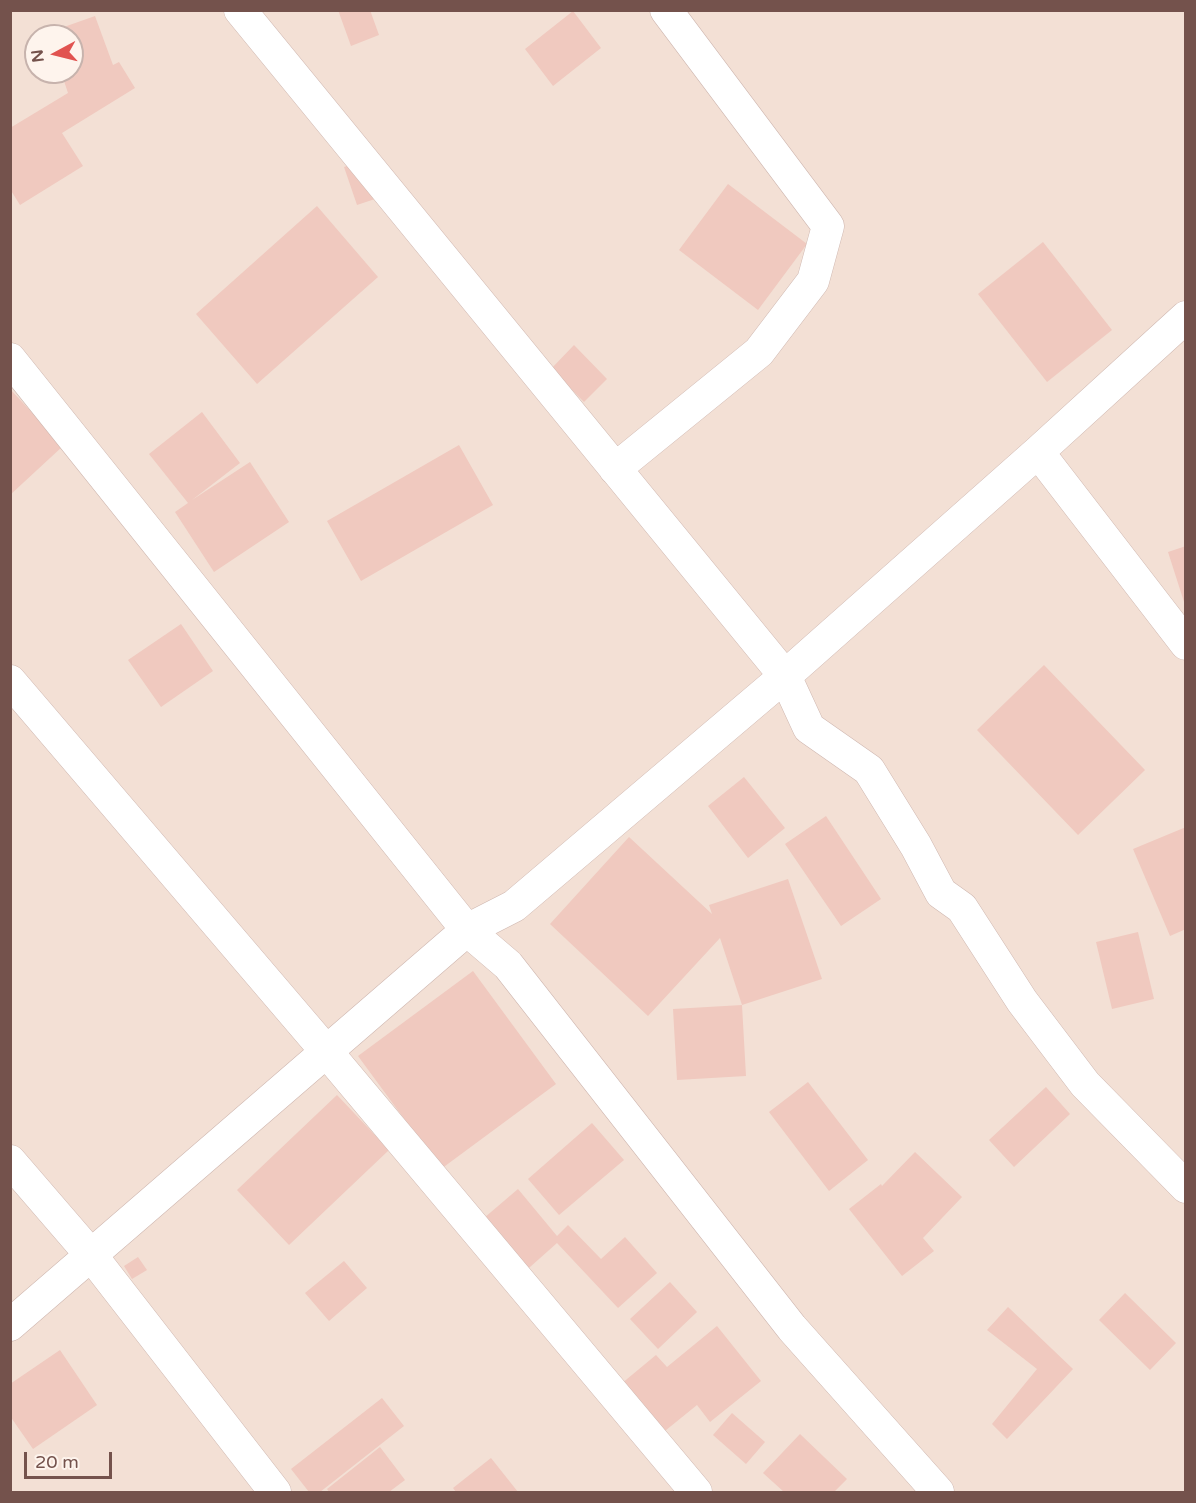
<!DOCTYPE html>
<style>
body{margin:0}
#map{position:relative;width:1196px;height:1503px;overflow:hidden;background:#fcefe6;font-family:"Varela Round",sans-serif}
canvas{display:block}
.frame{position:absolute;inset:0;border:12px solid #74524c;pointer-events:none}
.north{position:absolute;left:24px;top:24px;width:60px;height:60px;box-sizing:border-box;background:#fef4ed;border:2px solid #c7b3ad;border-radius:50%;rotate:263deg;font-size:16px;font-weight:700;line-height:24px;text-align:center;color:#74524c}
.north::after{content:'';display:block;margin:auto;width:21px;height:27px;background:#e15350;clip-path:polygon(50% 0,100% 100%,50% 72%,0 100%)}
.scale{position:absolute;left:24px;top:1452px;width:88px;height:27px;box-sizing:border-box;border:3px solid #74524c;border-top:0;padding-left:8px;font-size:18px;line-height:21px;white-space:nowrap;color:#74524c;-webkit-text-stroke:4px #fef4ed;paint-order:stroke}
</style>
<div id="map">
<canvas width="1196" height="1503"></canvas>
<div class="frame"></div>
<div class="north">N</div>
<div class="scale">20 m</div>
</div>
<script>
const g = document.querySelector('canvas').getContext('2d');
g.lineJoin = 'round';
function fill(path, color) { g.fillStyle = color; g.fill(path, 'evenodd'); }
const shape = rows => new Path2D(rows.map(r => 'M' + r).join(''));
function trace(path, color, width, dash) { g.strokeStyle = color; g.lineWidth = width; g.lineCap = dash ? 'butt' : 'round'; g.setLineDash(dash || []); g.stroke(path); }
fill(shape([
 [11,11,1185,11,1185,1492,11,1492],
 [36,36,72,36,72,72,36,72]
]), '#f3e0d5');
fill(shape([
 [338,10,370,10,379,35,351,46],
 [573,11,601,48,553,86,525,49],
 [95,16,113,65,119,62,135,88,62,133,83,166,20,205,10,189,10,128,68,93,61,72,72,72,72,36,48,36,47,33],
 [365,160,378,198,357,205,344,167],
 [728,184,807,244,758,310,679,250],
 [317,206,378,277,257,384,196,314],
 [1043,242,1112,330,1047,382,978,294],
 [574,345,607,379,584,402,551,369],
 [10,389,63,446,10,495],
 [202,412,240,463,192,500,250,462,289,522,214,572,175,512,188,503,149,454],
 [459,445,493,505,361,581,327,521],
 [1186,546,1186,605,1185,605,1168,552],
 [181,624,213,671,161,707,128,660],
 [1044,665,1145,770,1078,835,977,730],
 [744,777,785,828,748,858,708,806],
 [826,816,881,899,841,926,785,844],
 [1186,827,1186,929,1170,936,1133,849],
 [629,837,712,914,709,905,788,879,822,979,742,1005,720,938,648,1016,550,924],
 [1138,932,1154,999,1112,1009,1096,942],
 [473,971,556,1084,441,1169,358,1056],
 [742,1005,746,1076,677,1080,673,1009],
 [808,1082,868,1160,829,1191,769,1112],
 [1046,1087,1070,1114,1014,1167,989,1140],
 [337,1095,389,1150,289,1245,237,1190],
 [592,1123,624,1160,559,1215,528,1179],
 [915,1152,962,1197,923,1238,934,1251,902,1276,849,1209,881,1184,882,1186],
 [518,1189,557,1236,568,1225,601,1259,625,1237,657,1273,618,1308,557,1243,521,1275,477,1224],
 [138,1257,147,1270,132,1279,124,1266],
 [344,1261,367,1288,329,1321,305,1293],
 [670,1282,697,1312,658,1349,630,1319],
 [1125,1293,1176,1343,1150,1370,1099,1320],
 [1008,1307,1073,1369,1007,1439,992,1424,1037,1369,987,1330],
 [717,1326,761,1381,710,1422,697,1405,655,1439,615,1389,656,1355,667,1367],
 [60,1350,97,1405,33,1449,10,1416,10,1384],
 [382,1398,404,1426,320,1492,309,1492,291,1469],
 [732,1413,765,1442,746,1464,713,1435],
 [800,1434,847,1479,834,1492,784,1492,763,1473],
 [380,1447,405,1480,389,1492,329,1492,327,1489],
 [491,1458,518,1492,456,1492,453,1488]
]), '#f0c9bf');
const minor = shape([
 [240,10,785,676,809,728,869,770,916,846,941,893,962,908,1022,1001,1085,1084,1186,1187],
 [10,359,467,930,508,965,792,1328,938,1492],
 [1038,452,1186,644],
 [615,469,759,352,813,281,828,226,666,10],
 [10,681,326,1051,696,1492],
 [10,1161,91,1255,275,1492],
 [10,1325,467,930,514,906,785,676,1038,452,1186,317]
]);
trace(minor, '#cfb7b0', 33);
trace(minor, '#fff', 32);
</script>
